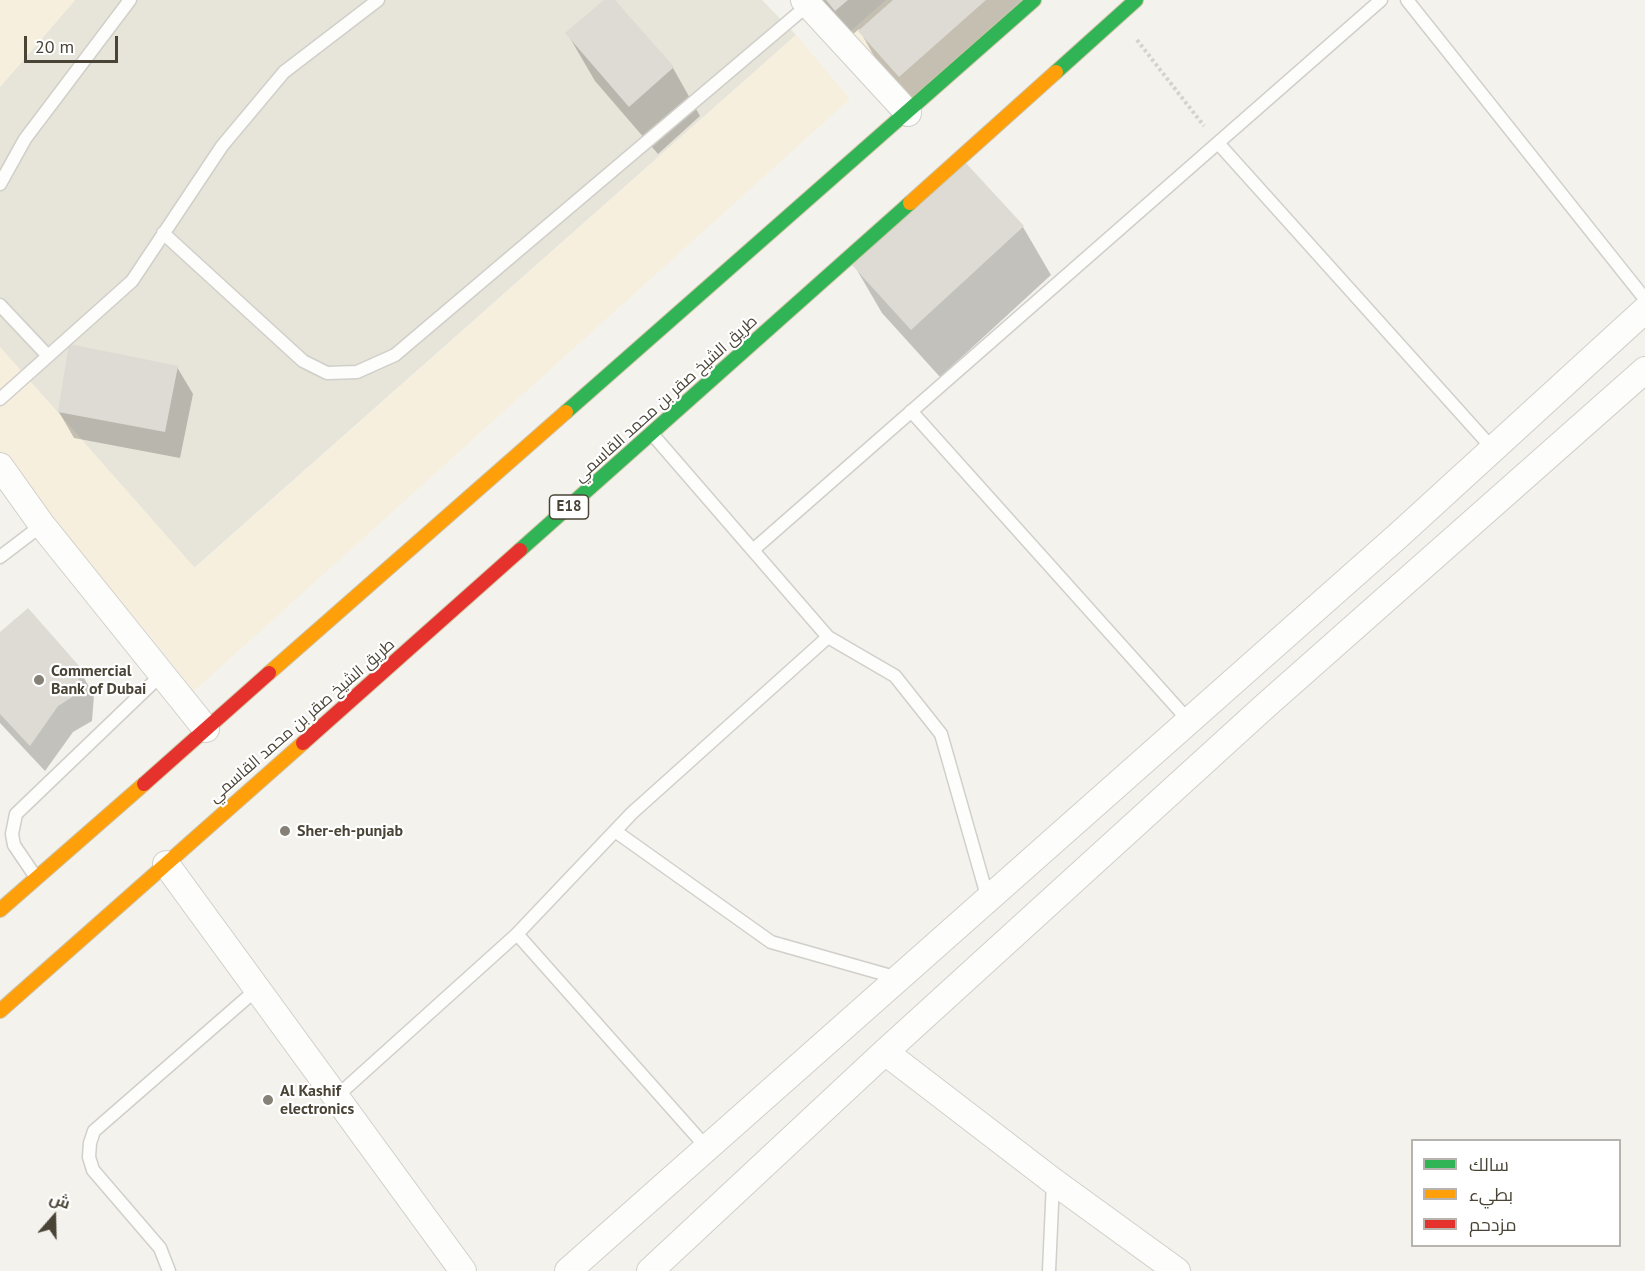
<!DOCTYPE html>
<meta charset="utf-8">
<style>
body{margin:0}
#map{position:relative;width:1645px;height:1271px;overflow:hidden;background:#f3f2ec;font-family:"PT Sans",Cairo,sans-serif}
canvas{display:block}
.legend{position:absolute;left:1411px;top:1139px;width:210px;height:108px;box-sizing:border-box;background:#fff;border:2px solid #b7b4af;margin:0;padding:8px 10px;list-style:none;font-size:18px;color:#4a4436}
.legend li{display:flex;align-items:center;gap:12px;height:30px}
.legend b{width:30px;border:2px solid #b7b4af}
.north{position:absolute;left:24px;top:1187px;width:60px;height:60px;-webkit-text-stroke:4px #fff;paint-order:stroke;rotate:20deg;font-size:16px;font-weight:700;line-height:24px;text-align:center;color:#4a4436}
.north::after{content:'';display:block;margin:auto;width:21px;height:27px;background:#4a4436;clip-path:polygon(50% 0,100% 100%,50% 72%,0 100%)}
.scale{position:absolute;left:24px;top:36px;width:94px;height:27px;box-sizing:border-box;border:3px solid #4a4436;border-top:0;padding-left:8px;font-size:18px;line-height:21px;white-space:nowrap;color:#4a4436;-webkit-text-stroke:4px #fff;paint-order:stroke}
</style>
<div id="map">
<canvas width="1645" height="1271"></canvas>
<ul class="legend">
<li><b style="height:8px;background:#30b455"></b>سالك</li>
<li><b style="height:8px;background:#ff9f0a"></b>بطيء</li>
<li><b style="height:8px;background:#e5322d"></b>مزدحم</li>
</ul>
<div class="north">ش</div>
<div class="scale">20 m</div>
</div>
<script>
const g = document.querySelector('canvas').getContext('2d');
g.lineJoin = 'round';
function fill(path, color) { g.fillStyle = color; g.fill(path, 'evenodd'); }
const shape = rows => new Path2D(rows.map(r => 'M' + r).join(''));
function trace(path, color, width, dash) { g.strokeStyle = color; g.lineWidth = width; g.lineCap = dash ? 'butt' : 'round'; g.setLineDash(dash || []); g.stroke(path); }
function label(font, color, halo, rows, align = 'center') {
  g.font = font + ' "PT Sans",Cairo,sans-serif'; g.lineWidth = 4.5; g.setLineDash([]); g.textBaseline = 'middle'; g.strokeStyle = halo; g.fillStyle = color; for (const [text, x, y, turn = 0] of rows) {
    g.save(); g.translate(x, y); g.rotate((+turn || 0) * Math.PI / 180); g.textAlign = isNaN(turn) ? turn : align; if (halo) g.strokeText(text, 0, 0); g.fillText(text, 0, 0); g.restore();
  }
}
fill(shape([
 [75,0,762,0,796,35,194,568,0,347,0,87],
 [805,0,886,0,841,40]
]), '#e7e4d9');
fill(shape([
 [0,0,75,0,0,87],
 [886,0,1020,0,902,110,841,40],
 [796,35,850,99,194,691,138,621,0,466,0,347,195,568]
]), '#f6efde');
fill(shape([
 [606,0,613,0,673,68,700,116,658,154,595,81,567,33],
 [821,0,1031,0,915,103,875,58,859,29,851,36],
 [964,164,1023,227,1051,275,940,377,882,313,854,265],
 [177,367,193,394,180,458,74,438,59,412],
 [0,634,78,668,94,695,92,721,73,732,45,771,0,723]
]), '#0003');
fill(shape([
 [604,0,615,0,674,67,629,107,565,33],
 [826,0,848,0,835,11],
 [893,0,986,0,899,77,858,31],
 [965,162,1024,226,911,330,852,265],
 [69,344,178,366,165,432,58,412],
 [28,608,80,667,77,694,58,706,30,746,0,714,0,632]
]), '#dddbd4');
const lane = shape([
 [1407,0,1645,299],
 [1218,143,1493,449],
 [0,184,25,139,130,0],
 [163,233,303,361,327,373,357,372,395,355,808,5],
 [0,305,48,356],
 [0,399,132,281,222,146,284,72,378,0],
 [911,411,1189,721],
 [653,435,828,637,895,676,941,734,988,899],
 [753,550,1381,0],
 [0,557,42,525],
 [615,831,771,942,898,978],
 [35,876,14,845,12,834,16,814,162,674],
 [517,934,707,1148],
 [336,1097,517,934,632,813,828,637],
 [169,1271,160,1248,93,1170,89,1157,90,1143,94,1131,257,989],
 [1049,1271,1053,1182]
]);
const street = shape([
 [804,0,908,113],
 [0,466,42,525,206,729],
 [166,864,463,1271],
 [885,1052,1053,1181,1177,1271],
 [568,1271,1400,534,1645,310],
 [650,1271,885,1052,1264,707,1645,370]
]);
const fast = shape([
 [1056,72,1136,0],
 [566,412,1034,0],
 [520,550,910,203]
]);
const slow = shape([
 [910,203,1056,72],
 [269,673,566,412],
 [0,910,144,784],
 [0,1011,303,743]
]);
const jam = shape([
 [303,743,520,550],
 [144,784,269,673]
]);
trace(lane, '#d1cfc9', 15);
trace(street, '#d1cfc9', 28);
trace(fast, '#cdc2a4', 16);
trace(slow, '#cdc2a4', 16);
trace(jam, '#cdc2a4', 16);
trace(shape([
 [1137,40,1204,126]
]), '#d3d2cb', 4, [3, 3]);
trace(lane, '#fdfdfc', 12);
trace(street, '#fdfdfc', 26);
trace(fast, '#30b455', 14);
trace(slow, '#ff9f0a', 14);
trace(jam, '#e5322d', 14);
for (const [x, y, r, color] of [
 [39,680,6,"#858176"],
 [285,831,6,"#858176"],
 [268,1100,6,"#858176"]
]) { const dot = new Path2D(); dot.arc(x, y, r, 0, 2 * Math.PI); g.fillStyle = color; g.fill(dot); trace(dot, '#fff', 2); }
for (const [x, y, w] of [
 [569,507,39]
]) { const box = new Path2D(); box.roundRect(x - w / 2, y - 12, w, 24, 4.5); g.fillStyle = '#fff'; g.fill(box); trace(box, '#4a4436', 1.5); }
label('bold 15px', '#4a4436', null, [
 ["E18",569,507]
]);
label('16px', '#4a4436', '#fff', [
 ["طريق الشيخ صقر بن محمد القاسمي",666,399,-42],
 ["طريق الشيخ صقر بن محمد القاسمي",302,721,-41]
]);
label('bold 16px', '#4a4436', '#fff', [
 ["Commercial",51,671],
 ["Bank of Dubai",51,689],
 ["Sher-eh-punjab",297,831],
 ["Al Kashif",280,1091],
 ["electronics",280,1109]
], 'left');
</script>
